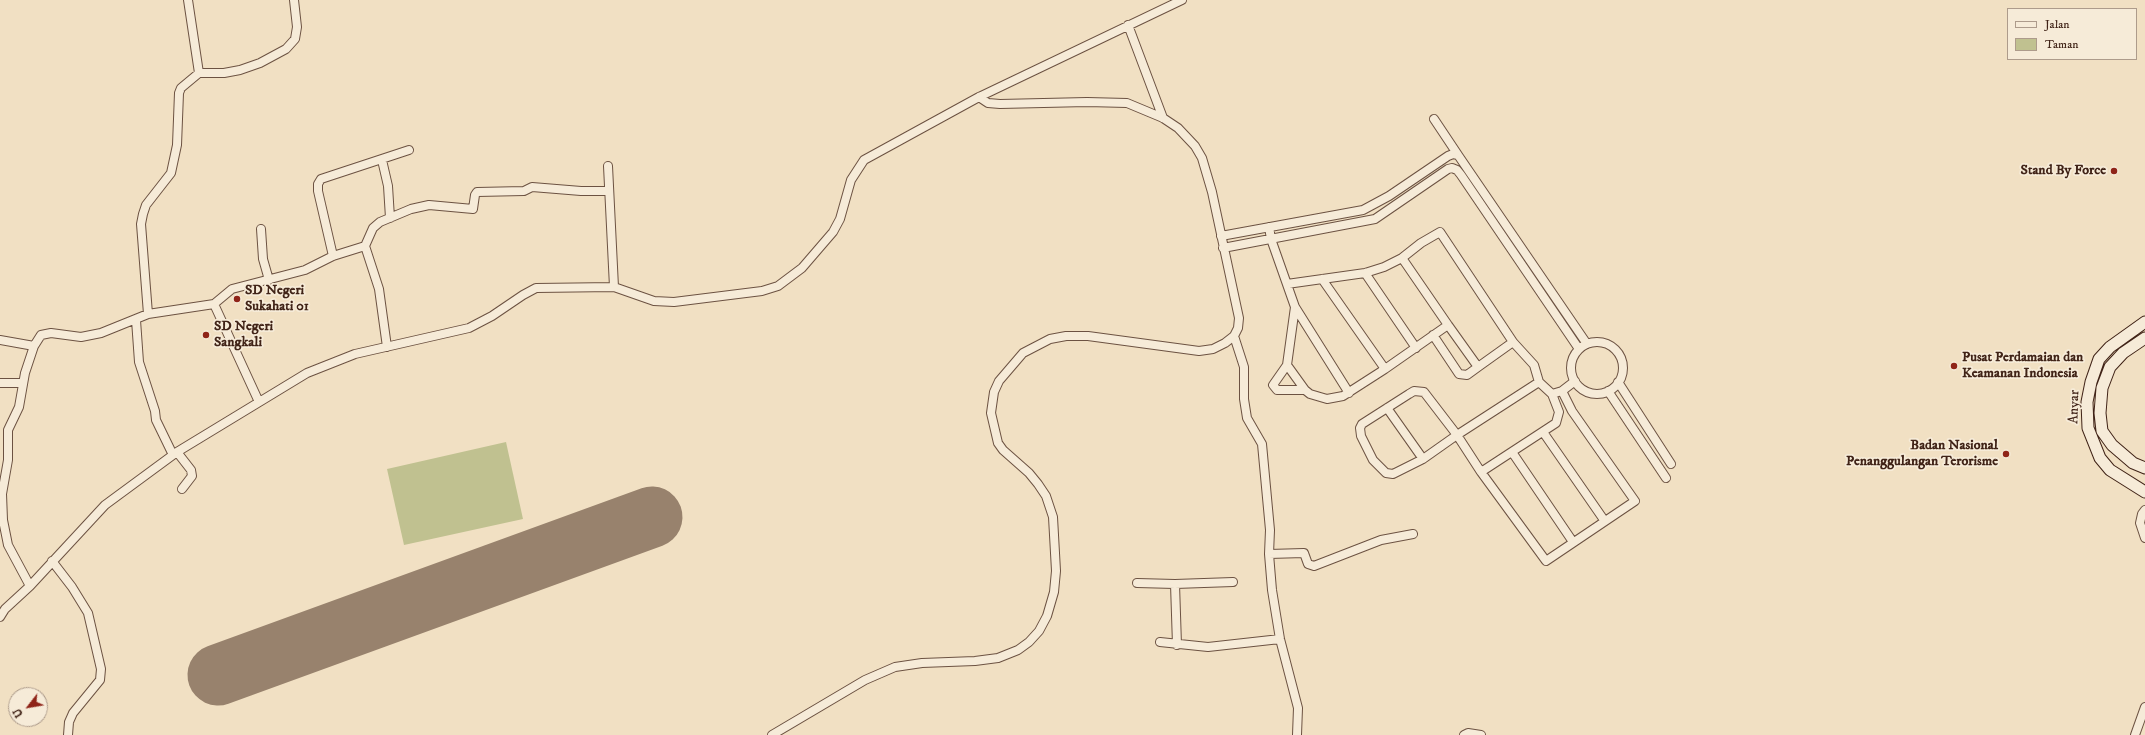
<!DOCTYPE html>
<style>
body{margin:0}
#map{position:relative;width:2145px;height:735px;overflow:hidden;background:#f1e0c3;font-family:"IM FELL DW Pica",serif}
canvas{display:block}
.legend{position:absolute;left:2007px;top:8px;width:130px;height:52px;box-sizing:border-box;background:#f6ebd8;border:1px solid #ad9b8b;margin:0;padding:5px 7px;list-style:none;font-size:12px;color:#402317}
.legend li{display:flex;align-items:center;gap:8px;height:20px}
.legend b{width:20px;border:1px solid #ad9b8b}
.north{position:absolute;left:8px;top:687px;width:40px;height:40px;box-sizing:border-box;background:#f6ebd8;border:1px solid #ad9b8b;border-radius:50%;rotate:239deg;font-size:11px;font-weight:700;line-height:16px;text-align:center;color:#402317}
.north::after{content:'';display:block;margin:auto;width:14px;height:18px;background:#8f2418;clip-path:polygon(50% 0,100% 100%,50% 72%,0 100%)}
</style>
<div id="map">
<canvas width="2145" height="735"></canvas>
<ul class="legend">
<li><b style="height:5px;background:#f6ebd8"></b>Jalan</li>
<li><b style="height:11px;background:#c0c190"></b>Taman</li>
</ul>
<div class="north">U</div>
</div>
<script>
const g = document.querySelector('canvas').getContext('2d');
g.lineJoin = 'round';
function fill(path, color) { g.fillStyle = color; g.fill(path, 'evenodd'); }
const shape = rows => new Path2D(rows.map(r => 'M' + r).join(''));
function trace(path, color, width, dash) { g.strokeStyle = color; g.lineWidth = width; g.lineCap = dash ? 'butt' : 'round'; g.setLineDash(dash || []); g.stroke(path); }
function label(font, color, halo, rows, align = 'center') {
  g.font = font + ' "IM FELL DW Pica",serif'; g.lineWidth = 3.5; g.setLineDash([]); g.textBaseline = 'middle'; g.strokeStyle = halo; g.fillStyle = color; for (const [text, x, y, turn = 0] of rows) {
    g.save(); g.translate(x, y); g.rotate((+turn || 0) * Math.PI / 180); g.textAlign = isNaN(turn) ? turn : align; if (halo) g.strokeText(text, 0, 0); g.fillText(text, 0, 0); g.restore();
  }
}
fill(shape([
 [506,442,523,519,404,545,387,469]
]), '#c0c190');
trace(shape([
 [218,675,652,517]
]), '#98826d', 61);
const street = shape([
 [1128,25,1163,118],
 [199,73,224,73,240,70,260,63,286,49,295,39,297,27,294,0],
 [1434,119,1458,155],
 [382,160,388,186,390,218],
 [608,166,614,287],
 [1269,227,1271,239,1295,307,1287,365,1273,385,1277,390,1305,390,1310,394,1327,399,1343,396,1385,369,1448,325,1478,367,1513,342],
 [261,229,263,259,269,280],
 [1221,236,1363,210,1389,196,1448,156,1453,154,1458,155,1587,344],
 [365,246,379,289,387,347],
 [1223,248,1375,219,1448,169,1452,168,1457,170,1461,175,1579,349],
 [333,256,318,191,318,184,321,179,409,150],
 [1402,258,1448,325],
 [1365,273,1416,348],
 [1322,279,1385,369],
 [1287,284,1365,273,1384,267,1402,258,1421,243,1440,232,1513,342,1534,365,1539,382,1552,394,1562,391,1575,381],
 [214,304,232,289,305,270,333,256,365,246,373,228,380,222,411,209,429,205,473,209,475,195,477,192,524,191,532,187,581,191,609,191],
 [1295,307,1349,393],
 [148,314,141,224,143,214,146,205,171,173,177,145,179,93,181,88,199,73,188,0],
 [136,320,139,362,155,411,156,420,173,455],
 [1433,335,1459,374,1467,375,1478,367],
 [1234,336,1244,367,1244,399,1247,418,1262,444,1270,530,1269,554,1272,590,1280,639,1298,708,1297,735],
 [0,340,34,346],
 '1571 368a26 26 0 1 1 52 0a26 26 0 1 1-52 0Z',
 [1287,365,1305,390],
 [1539,382,1457,435,1423,459,1393,474,1386,473,1373,460,1361,436,1360,428,1362,424,1409,394,1414,391,1424,392,1457,435,1481,472,1546,561,1635,501,1572,411,1562,391],
 [1618,382,1671,464],
 [0,383,23,383],
 [1608,391,1666,478],
 [1387,408,1423,459],
 [1543,432,1604,520],
 [177,452,191,470,192,476,182,489],
 [1512,452,1573,542],
 [1481,472,1556,423,1559,412,1552,394],
 [2145,510,2142,514,2140,523,2145,538],
 [1269,554,1304,553,1308,564,1314,566,1381,540,1413,534],
 [52,561,72,587,88,613,101,669,100,680,73,713,69,722,68,735],
 [1137,583,1175,584,1233,582],
 [1175,584,1177,645],
 [30,586,8,545,3,520,2,494,8,460,8,430,19,407,25,373,34,346,41,335,51,333,81,337,101,333,148,314,214,304,259,402],
 [0,617,5,609,30,586,105,505,177,452,307,373,355,354,469,328,492,316,523,295,536,288,614,287,654,301,674,302,762,291,778,286,802,268,833,232,840,219,851,180,864,160,979,97,1182,0],
 [1160,642,1208,647,1280,639],
 [772,735,865,680,895,667,922,663,975,661,998,658,1018,650,1029,642,1039,631,1047,616,1054,592,1056,571,1053,517,1046,496,1038,484,1029,473,1003,450,998,443,991,413,994,392,999,381,1023,353,1050,339,1066,336,1088,336,1199,351,1213,349,1225,343,1234,336,1238,328,1239,318,1212,192,1202,158,1195,146,1178,128,1163,118,1127,103,1087,102,1000,104,988,103,979,97],
 [1464,735,1468,733,1481,735],
 [2135,735,2145,707]
]);
const secondary = shape([
 [2145,322,2110,347,2099,359,2091,382,2087,402,2088,428,2100,458,2110,470,2145,492],
 [2145,338,2123,353,2110,367,2102,388,2100,413,2102,431,2112,445,2133,463,2145,468]
]);
trace(street, '#6c5242', 10);
trace(secondary, '#402317', 13);
trace(street, '#f6ebd8', 8);
trace(secondary, '#f6ebd8', 11);
for (const [x, y, r, color] of [
 [2114,171,4,"#8f2418"],
 [237,299,4,"#8f2418"],
 [206,335,4,"#8f2418"],
 [1954,366,4,"#8f2418"],
 [2006,454,4,"#8f2418"]
]) { const dot = new Path2D(); dot.arc(x, y, r, 0, 2 * Math.PI); g.fillStyle = color; g.fill(dot); trace(dot, '#f6ebd8', 1.5); }
label('bold 14px', '#402317', '#f6ebd8', [
 ["Stand By Force",2106,171,"right"],
 ["SD Negeri",245,291],
 ["Sukahati 01",245,307],
 ["SD Negeri",214,327],
 ["Sangkali",214,343],
 ["Pusat Perdamaian dan",1962,358],
 ["Keamanan Indonesia",1962,374],
 ["Badan Nasional",1998,446,"right"],
 ["Penanggulangan Terorisme",1998,462,"right"]
], 'left');
label('14px', '#402317', '#f6ebd8', [
 ["Anyar",2075,407,-88]
]);
</script>
